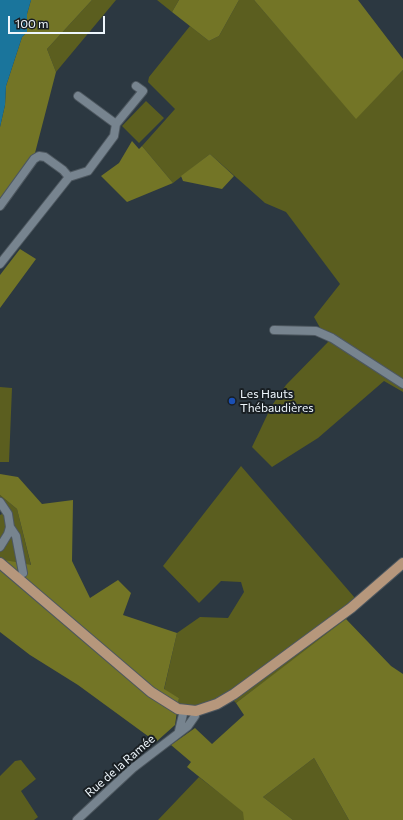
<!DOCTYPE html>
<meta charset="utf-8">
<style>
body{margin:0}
#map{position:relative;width:403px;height:820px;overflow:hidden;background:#2c3841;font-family:Commissioner,sans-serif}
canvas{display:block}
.scale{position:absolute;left:8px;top:16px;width:97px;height:18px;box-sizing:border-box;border:2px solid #eef6fc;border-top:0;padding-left:5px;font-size:12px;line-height:14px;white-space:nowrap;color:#eef6fc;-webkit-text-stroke:3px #191f23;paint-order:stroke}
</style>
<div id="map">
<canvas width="403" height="820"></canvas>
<div class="scale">100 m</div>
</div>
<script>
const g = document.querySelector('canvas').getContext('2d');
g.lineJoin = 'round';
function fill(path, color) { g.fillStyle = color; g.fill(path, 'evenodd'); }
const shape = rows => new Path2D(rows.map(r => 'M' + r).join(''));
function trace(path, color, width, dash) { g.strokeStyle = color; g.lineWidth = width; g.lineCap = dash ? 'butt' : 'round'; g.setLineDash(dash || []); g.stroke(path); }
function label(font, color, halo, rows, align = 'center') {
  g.font = font + ' Commissioner,sans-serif'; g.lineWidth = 4; g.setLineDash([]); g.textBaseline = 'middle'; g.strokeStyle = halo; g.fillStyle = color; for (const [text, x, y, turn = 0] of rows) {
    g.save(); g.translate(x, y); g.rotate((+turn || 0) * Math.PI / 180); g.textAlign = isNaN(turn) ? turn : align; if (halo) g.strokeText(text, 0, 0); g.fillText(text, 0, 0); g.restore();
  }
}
fill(shape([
 [92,0,116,0,56,72,47,49],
 [157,0,179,0,172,12],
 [239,0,254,0,356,118,403,70,403,392,384,381,318,438,272,467,252,447,271,407,286,385,328,342,314,317,340,284,286,212,265,203,210,154,173,183,142,146,175,109,148,82,149,77,190,26,209,41,219,36],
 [146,101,164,118,139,143,122,126],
 [0,387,12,388,9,462,0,462],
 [241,466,361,605,342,623,236,703,227,694,202,707,178,705,179,698,164,690,177,633,200,617,228,618,244,592,241,582,221,581,199,603,163,566],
 [0,495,17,509,31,566,0,559,0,515,2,514,0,510],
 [314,758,349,820,293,820,263,797],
 [21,760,36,779,21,791,38,817,34,820,0,820,0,776,15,761],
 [199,777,244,812,244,820,158,820]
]), '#5b5e1f');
fill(shape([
 [31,0,92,0,47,49,56,72,35,153,0,203,0,127,5,105,6,86,22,37,27,32,27,14],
 [179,0,239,0,219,36,209,41,172,12],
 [254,0,358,0,403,59,403,70,356,119],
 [132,141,139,149,142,146,173,183,127,202,101,176,119,163],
 [210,154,234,176,222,189,183,181,181,176],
 [20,249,36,259,0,308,0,275],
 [0,474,18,477,42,504,73,500,72,561,90,598,118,580,131,593,123,615,177,633,164,689,179,698,175,725,156,742,78,685,30,655,0,632,0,559,31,565,17,509,0,495],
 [346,619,391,666,403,674,403,820,349,820,314,758,263,797,293,820,244,820,243,812,187,767,191,762,171,745,195,728,212,744,244,715,236,703]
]), '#737526');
fill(shape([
 [0,0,31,0,27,14,27,32,22,37,6,86,5,105,0,127]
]), '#1a759c');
const minor = shape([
 [116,124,143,91,136,86],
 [0,206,34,159,39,156,45,157,63,170,69,177,88,171,114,136,116,124,78,96],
 [0,264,69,177],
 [274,330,316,331,332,338,403,384],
 [0,502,8,514,10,527,8,534,0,547],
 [10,527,16,536,23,573],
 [179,731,184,710],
 [77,820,133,768,188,726,195,716,196,711]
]);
const major = shape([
 [0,563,151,692,178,709,196,711,217,704,234,694,351,608,403,563]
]);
trace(minor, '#4d575f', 10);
trace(major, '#4d575f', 12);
trace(minor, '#77848f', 8);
trace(major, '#b6977c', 10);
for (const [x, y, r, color] of [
 [232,401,4,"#1a4fb4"]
]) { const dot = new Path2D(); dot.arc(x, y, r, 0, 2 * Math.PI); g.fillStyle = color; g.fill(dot); trace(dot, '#191f23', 1.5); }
label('12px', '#eef6fc', '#191f23', [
 ["Les Hauts",240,394],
 ["Thébaudières",240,408]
], 'left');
label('12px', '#eef6fc', '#191f23', [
 ["Rue de la Ramée",120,766,-41]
]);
</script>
